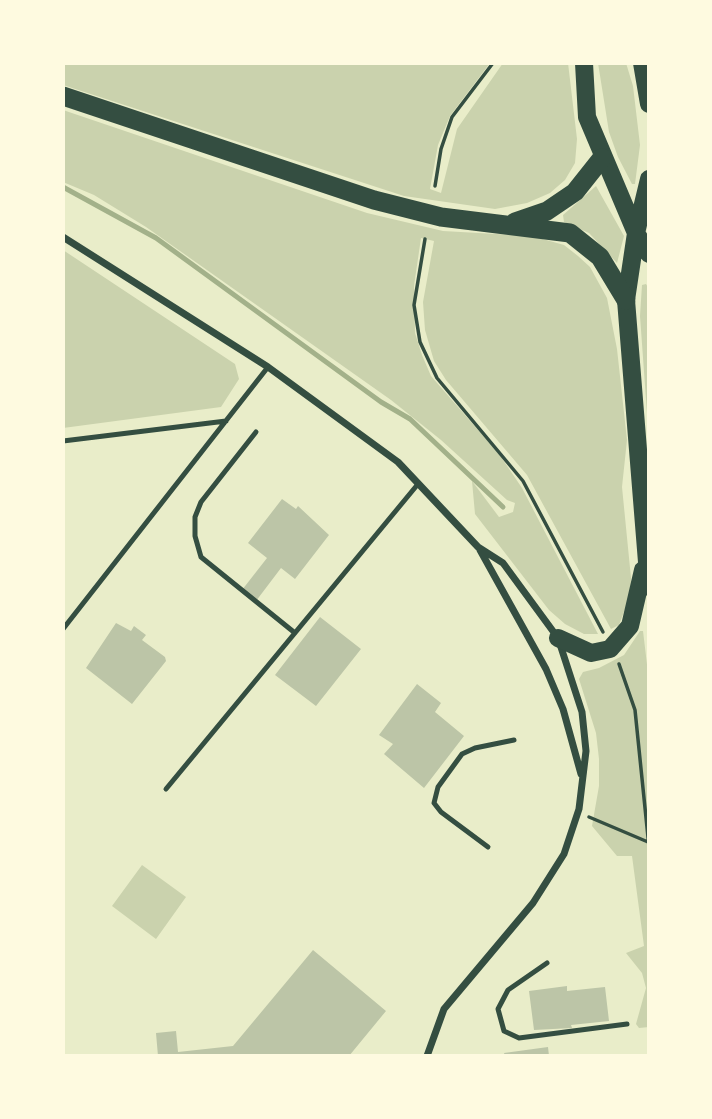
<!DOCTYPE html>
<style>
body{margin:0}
#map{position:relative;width:712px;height:1119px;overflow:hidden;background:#e9edc9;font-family:Inter,sans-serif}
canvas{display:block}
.frame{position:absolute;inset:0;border:65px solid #fefae0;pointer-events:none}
</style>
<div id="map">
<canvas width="712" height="1119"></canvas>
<div class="frame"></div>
</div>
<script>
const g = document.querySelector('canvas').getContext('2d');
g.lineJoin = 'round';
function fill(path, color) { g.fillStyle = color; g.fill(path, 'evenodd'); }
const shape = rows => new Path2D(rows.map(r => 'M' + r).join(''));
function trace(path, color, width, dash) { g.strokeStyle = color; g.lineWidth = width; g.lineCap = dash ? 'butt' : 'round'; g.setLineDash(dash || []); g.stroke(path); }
fill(shape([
 [63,63,490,63,450,116,438,145,430,189,441,193,457,129,503,63,568,63,577,139,575,163,565,180,550,193,527,203,495,209,404,196,63,85],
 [598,63,626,63,633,86,640,145,635,184,632,184,618,157,609,132],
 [63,110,367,213,443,231,532,236,564,245,578,256,590,267,607,298,617,349,627,440,622,487,631,578,630,596,619,625,611,629,527,475,446,380,434,361,425,330,423,302,434,241,421,238,414,286,415,333,422,355,431,376,499,454,522,488,598,634,584,634,565,624,549,610,475,514,472,481,499,517,513,512,515,503,507,500,441,440,391,400,146,227,94,195,63,182],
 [596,186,624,236,617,263,589,233,564,222,563,215],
 [63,250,235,364,239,379,221,407,63,428],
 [646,284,649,289,649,441,640,316,642,285],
 [640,631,643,631,649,681,649,1027,639,1028,636,1024,646,988,642,973,626,953,644,946,632,856,617,856,592,826,599,786,599,759,596,733,579,679,583,672,599,668,624,655],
 [142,865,186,897,156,939,112,906]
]), '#cad2ad');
trace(shape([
 [63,187,156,238,381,402,410,419,503,507]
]), '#a3b18a', 5);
fill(shape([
 [282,499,296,509,298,506,329,535,295,579,281,568,256,601,242,590,267,558,248,543],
 [320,617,361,649,316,706,275,675],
 [116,623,131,631,134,626,146,635,142,640,165,657,166,661,132,704,86,668],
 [417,684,441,703,435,712,464,736,424,788,384,754,393,744,379,735],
 [313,950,386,1011,349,1056,158,1056,156,1033,176,1031,178,1052,233,1046],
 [567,986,567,991,605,987,609,1021,571,1025,572,1028,534,1030,529,991],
 [548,1047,549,1056,505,1056,504,1053]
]), '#bcc5a7');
trace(shape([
 [435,186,441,149,452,117,493,63],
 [425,239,414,305,420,342,437,378,523,481,603,632],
 [619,664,635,710,649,847],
 [589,817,648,842]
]), '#344e41', 3.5);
trace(shape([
 [256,432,201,502,195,517,195,536,201,557,295,633],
 [63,441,226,421],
 [63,629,268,367],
 [166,789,418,484],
 [488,847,441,812,434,803,438,787,462,754,475,748,514,740],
 [547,963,508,990,498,1009,504,1031,519,1038,627,1024]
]), '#344e41', 5);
trace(shape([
 [63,237,268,367,398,462,478,547,503,563,558,638,582,712,586,751,579,809,564,854,533,903,444,1009,427,1056],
 [480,550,546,669,563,709,581,774]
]), '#344e41', 7);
trace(shape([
 [584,63,587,117,636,233,649,254],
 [642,63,649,104],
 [649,179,636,233,626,300,649,587],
 [558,638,591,653,610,649,630,626,643,570]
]), '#344e41', 18);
trace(shape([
 [63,96,374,200,441,217,570,233,600,257,626,300],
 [515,222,547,211,575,192,602,158]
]), '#344e41', 19);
</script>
